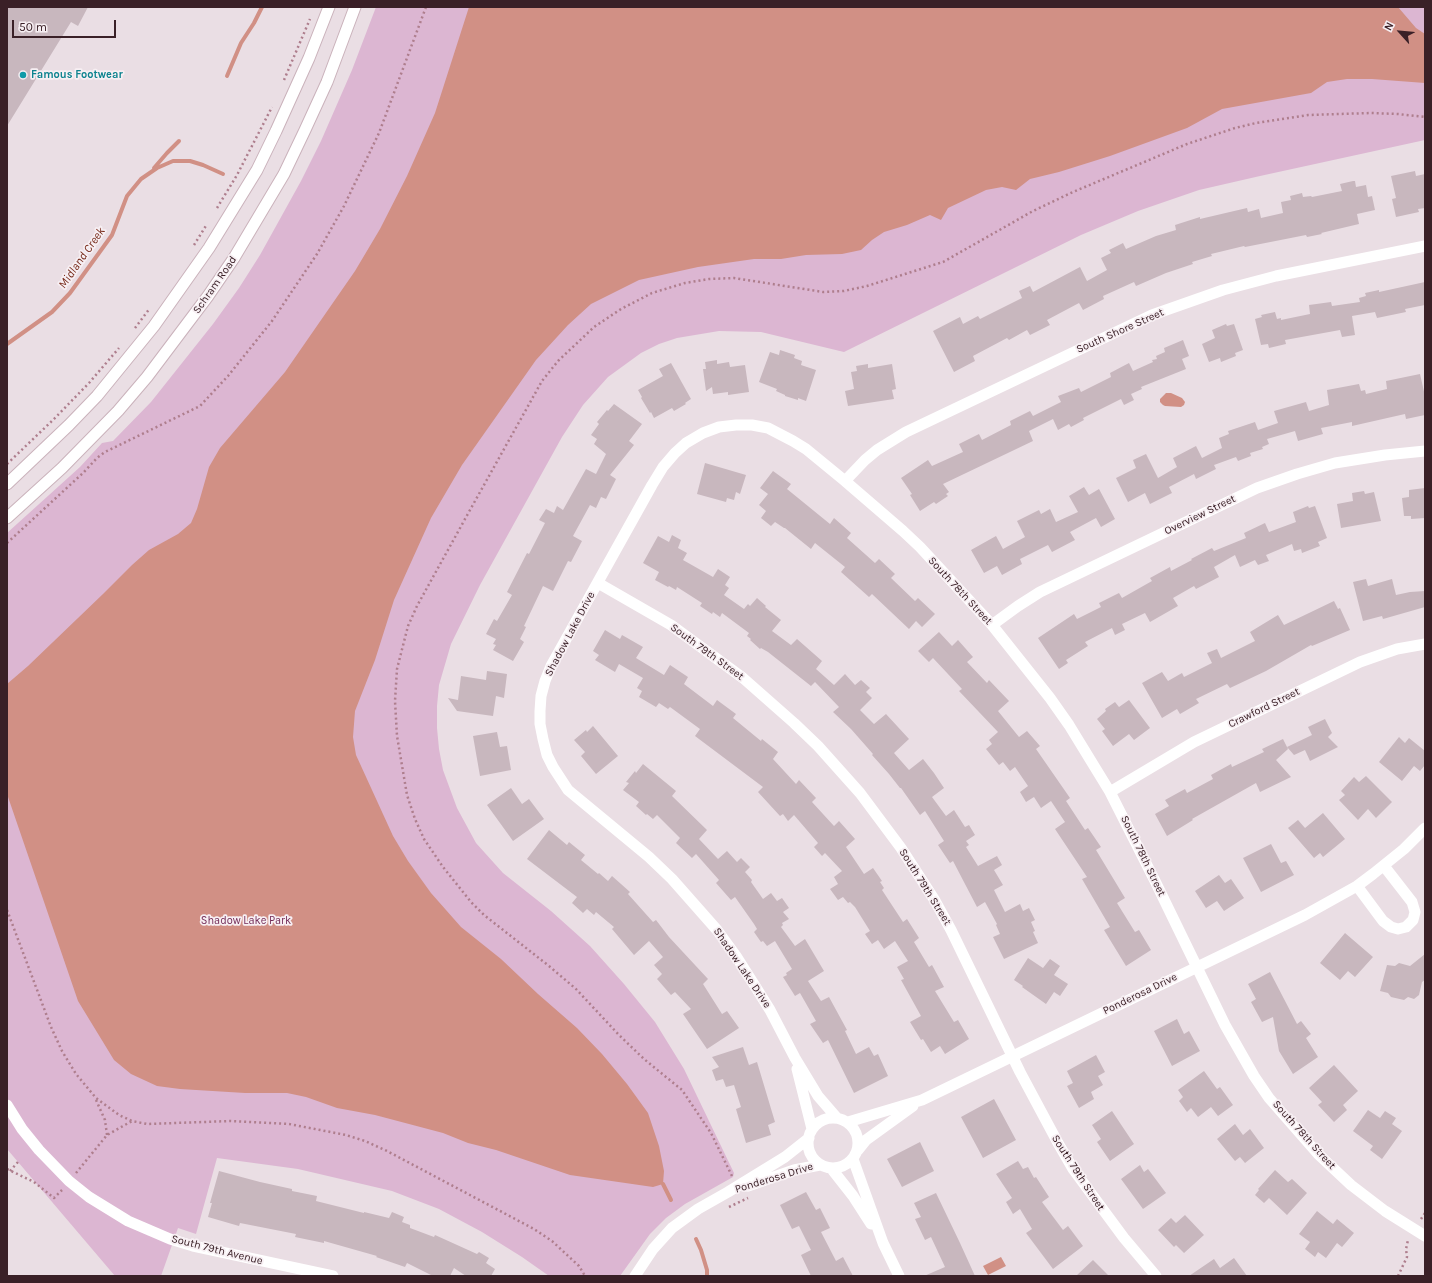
<!DOCTYPE html>
<style>
body{margin:0}
#map{position:relative;width:1432px;height:1283px;overflow:hidden;background:#eadee4;font-family:Karla,sans-serif}
canvas{display:block}
.frame{position:absolute;inset:0;border:8px solid #3a2027;pointer-events:none}
.north{position:absolute;left:1380px;top:12px;width:40px;height:40px;-webkit-text-stroke:3px #f7eff3;paint-order:stroke;rotate:297deg;font-size:11px;font-weight:700;line-height:16px;text-align:center;color:#3a2027}
.north::after{content:'';display:block;margin:auto;width:14px;height:18px;background:#3a2027;clip-path:polygon(50% 0,100% 100%,50% 72%,0 100%)}
.scale{position:absolute;left:12px;top:20px;width:104px;height:18px;box-sizing:border-box;border:2px solid #3a2027;border-top:0;padding-left:5px;font-size:12px;line-height:14px;white-space:nowrap;color:#3a2027;-webkit-text-stroke:3px #f7eff3;paint-order:stroke}
</style>
<div id="map">
<canvas width="1432" height="1283"></canvas>
<div class="frame"></div>
<div class="north">N</div>
<div class="scale">50 m</div>
</div>
<script>
const g = document.querySelector('canvas').getContext('2d');
g.lineJoin = 'round';
function fill(path, color) { g.fillStyle = color; g.fill(path, 'evenodd'); }
const shape = rows => new Path2D(rows.map(r => 'M' + r).join(''));
function trace(path, color, width, dash) { g.strokeStyle = color; g.lineWidth = width; g.lineCap = dash ? 'butt' : 'round'; g.setLineDash(dash || []); g.stroke(path); }
function label(font, color, halo, rows, align = 'center') {
  g.font = font + ' Karla,sans-serif'; g.lineWidth = 3.5; g.setLineDash([]); g.textBaseline = 'middle'; g.strokeStyle = halo; g.fillStyle = color; for (const [text, x, y, turn = 0] of rows) {
    g.save(); g.translate(x, y); g.rotate((+turn || 0) * Math.PI / 180); g.textAlign = isNaN(turn) ? turn : align; if (halo) g.strokeText(text, 0, 0); g.fillText(text, 0, 0); g.restore();
  }
}
fill(shape([
 [376,7,1425,7,1425,140,1260,176,1199,190,1138,211,1081,235,844,352,761,332,719,331,677,338,659,344,641,353,608,377,583,405,562,437,480,585,451,644,439,685,437,706,437,728,439,749,443,770,457,808,476,843,503,873,551,911,590,946,624,984,655,1022,684,1069,734,1173,733,1177,685,1204,666,1218,650,1234,620,1276,549,1276,522,1257,482,1232,439,1209,392,1191,298,1169,217,1158,196,1234,178,1228,161,1276,115,1276,7,1149,7,533,80,467,102,443,113,441,151,402,213,324,239,288,260,255,301,181,321,141,352,70]
]), '#dcb6d2');
fill(shape([
 [469,7,1398,7,1416,28,1425,34,1425,83,1372,79,1347,79,1327,82,1311,93,1222,109,1187,128,1110,156,1059,172,1030,179,1016,190,1002,187,986,190,948,208,941,220,930,215,907,225,884,232,872,240,861,250,842,254,806,255,781,259,754,259,698,267,639,280,591,304,568,325,536,360,462,465,431,518,394,600,375,660,355,711,353,737,356,755,393,836,408,861,431,893,461,927,501,959,538,994,577,1028,602,1054,627,1084,648,1113,659,1146,664,1171,663,1184,653,1187,570,1175,496,1150,468,1143,443,1133,375,1115,337,1108,306,1097,287,1093,245,1093,180,1089,157,1086,131,1074,114,1060,78,1001,7,794,7,684,28,666,103,594,132,565,149,550,178,534,191,523,197,509,209,467,220,448,285,372,355,271,380,229,407,176,435,113],
 [1166,393,1171,393,1182,398,1185,402,1184,405,1181,407,1165,406,1163,405,1160,402,1160,399],
 [1001,1257,1006,1266,988,1275,983,1266]
]), '#d19085');
trace(shape([
 [227,76,241,43,254,23,262,7],
 [154,168,167,153,179,141],
 [7,344,52,312,70,293,112,235,127,196,141,179,157,168,173,161,190,161,203,165,223,174],
 [663,1184,671,1200],
 [696,1239,701,1250,707,1270,707,1276]
]), '#d19085', 4);
fill(shape([
 [7,7,88,7,78,26,71,22,7,126],
 [1415,171,1416,176,1425,174,1425,208,1418,209,1419,212,1396,217,1392,199,1396,198,1391,176],
 [1353,181,1355,181,1356,187,1366,185,1368,197,1372,196,1375,210,1357,214,1359,224,1321,233,1322,234,1307,237,1306,235,1245,247,1244,246,1211,254,1212,256,1192,262,1193,264,1166,273,1136,286,1134,282,1103,296,1104,299,1083,310,1079,303,1047,320,1050,325,1030,335,1027,330,1009,340,1007,338,973,356,975,361,954,372,933,331,960,317,963,324,978,316,980,319,1022,298,1019,291,1030,286,1033,292,1080,267,1087,281,1107,270,1101,258,1111,253,1109,250,1123,243,1126,249,1156,236,1176,230,1175,225,1200,217,1200,219,1247,208,1248,212,1259,209,1261,218,1283,213,1281,202,1291,200,1290,196,1302,193,1303,197,1311,196,1312,197,1342,191,1340,184],
 [1425,282,1425,305,1405,309,1406,312,1377,318,1375,312,1352,316,1355,335,1342,337,1340,330,1285,340,1286,344,1269,348,1268,344,1261,345,1255,319,1262,317,1261,315,1275,312,1277,319,1281,318,1281,320,1310,314,1309,305,1331,302,1332,306,1360,302,1359,298,1366,296,1365,293,1379,290,1379,292],
 [1226,324,1227,326,1234,324,1243,350,1235,353,1236,356,1221,362,1220,358,1209,362,1202,344,1215,338,1212,330],
 [1183,340,1189,356,1182,359,1186,369,1141,387,1142,389,1131,394,1134,400,1124,405,1121,399,1083,418,1084,420,1071,427,1069,424,1058,430,1053,419,1029,431,1033,441,943,484,949,492,946,494,948,496,936,504,934,502,920,511,910,495,912,494,901,478,928,460,932,466,963,452,959,444,979,434,982,440,1011,425,1010,421,1030,411,1033,416,1061,402,1058,396,1079,388,1081,392,1111,377,1110,373,1129,363,1133,371,1153,362,1152,360,1157,359,1156,356,1165,352,1164,348],
 [780,350,795,355,794,358,802,361,801,365,816,370,806,401,798,398,798,400,785,396,785,395,776,391,777,389,759,382,770,352,779,355],
 [717,360,717,364,729,362,730,367,745,365,749,392,728,395,728,392,713,394,712,387,706,391,703,369,706,369,705,362],
 [671,363,691,399,685,403,686,404,674,411,672,408,654,418,651,412,650,413,641,398,642,397,638,390,663,376,659,369],
 [868,364,868,368,892,364,896,389,892,390,894,399,848,406,845,391,854,389,851,372,857,371,856,366],
 [1420,374,1425,396,1425,415,1406,419,1405,414,1352,426,1352,422,1321,428,1323,434,1298,441,1295,431,1267,439,1269,444,1262,447,1263,449,1250,453,1251,456,1238,461,1236,457,1214,465,1216,469,1196,479,1194,474,1169,487,1172,493,1150,504,1145,493,1128,502,1116,478,1136,468,1133,460,1146,454,1158,478,1177,467,1173,458,1196,446,1202,458,1222,448,1219,438,1229,434,1228,431,1255,422,1258,430,1278,423,1274,411,1306,402,1309,411,1329,405,1327,390,1359,384,1361,391,1365,390,1366,394,1387,389,1386,381],
 [614,404,642,424,629,441,634,445,610,475,616,479,606,499,601,497,596,508,590,505,573,536,582,541,571,562,568,561,553,591,543,586,524,626,526,627,520,639,524,642,513,661,493,650,496,645,493,644,496,639,486,634,494,619,497,621,512,595,507,592,527,553,529,554,545,523,539,520,546,509,554,513,557,506,563,510,586,469,596,474,606,454,594,444,597,439,591,435,599,424,597,422,607,410,608,411],
 [705,463,746,475,740,494,736,492,734,500,727,498,726,502,697,494],
 [773,471,791,484,787,489,830,524,834,518,851,533,847,538,875,563,879,559,895,574,891,578,915,601,918,598,935,614,922,627,916,621,909,629,872,594,869,597,841,572,845,567,815,543,811,549,785,528,784,528,775,522,771,526,761,518,766,511,759,505,768,494,760,488],
 [1084,487,1089,495,1099,489,1115,519,1101,527,1096,518,1070,532,1075,540,1052,552,1048,545,1020,559,1022,564,1002,575,997,566,984,573,971,550,996,536,1003,549,1025,537,1017,521,1039,510,1041,514,1050,509,1056,522,1078,512,1069,496],
 [1425,488,1425,518,1411,519,1411,516,1404,516,1402,498,1409,497,1409,490],
 [1364,491,1365,494,1374,492,1381,521,1341,528,1337,504,1353,501,1352,493],
 [1308,506,1309,508,1315,506,1327,538,1318,542,1320,546,1302,553,1301,549,1294,551,1292,544,1266,555,1269,561,1258,565,1255,560,1240,567,1235,555,1214,567,1219,577,1196,589,1194,586,1173,598,1178,606,1150,622,1145,613,1122,624,1125,630,1115,635,1112,628,1085,642,1088,646,1066,660,1068,663,1059,669,1038,638,1074,614,1077,619,1101,607,1099,603,1119,593,1122,598,1152,581,1150,578,1170,567,1171,571,1192,560,1191,559,1212,548,1214,551,1246,538,1244,533,1265,523,1269,532,1296,522,1293,512],
 [672,535,681,540,678,548,687,553,683,560,713,577,718,569,730,577,725,585,729,588,724,595,744,609,748,604,750,606,757,598,766,606,765,607,781,620,772,631,791,645,797,639,822,661,816,669,834,685,845,674,855,685,861,680,870,688,866,692,872,698,860,710,874,724,886,714,909,739,894,753,909,770,923,759,934,773,944,788,932,797,946,816,954,810,965,827,969,825,975,835,966,841,969,845,966,847,978,866,997,856,1002,865,994,870,1003,885,994,890,1005,912,1020,904,1023,911,1029,908,1035,920,1031,922,1035,931,1033,932,1038,943,1004,959,993,937,1000,934,996,925,997,924,985,902,977,907,953,861,950,863,938,845,944,841,925,811,920,815,901,788,900,788,889,774,872,755,873,754,851,729,833,712,839,707,815,682,811,686,768,652,761,648,760,649,750,640,751,639,747,636,749,633,722,613,720,617,713,612,712,614,700,606,702,603,677,587,676,590,669,586,668,587,655,580,659,572,643,563,658,536,669,542],
 [1366,579,1368,586,1392,579,1396,595,1410,592,1425,591,1425,607,1383,619,1382,616,1363,621,1353,582],
 [1334,601,1338,609,1340,608,1350,630,1312,646,1311,645,1266,671,1230,688,1227,684,1196,699,1199,703,1180,714,1177,709,1162,718,1142,683,1162,672,1168,681,1182,673,1184,677,1212,663,1207,653,1217,649,1221,658,1255,641,1250,632,1278,615,1284,625],
 [605,630,620,639,622,635,643,647,636,658,664,675,670,665,688,677,684,684,713,706,717,700,736,714,733,718,761,741,762,739,778,752,773,759,796,784,799,780,816,798,812,802,834,826,839,821,855,839,846,847,864,874,873,868,882,881,880,882,884,888,882,890,903,922,907,919,919,938,914,942,929,967,932,965,944,987,935,991,954,1022,958,1020,969,1039,945,1054,940,1046,931,1052,923,1039,921,1040,910,1022,921,1016,901,980,904,979,897,967,908,961,895,941,884,949,878,940,872,944,865,934,870,931,855,907,850,902,848,903,843,897,838,900,830,889,838,884,834,877,842,871,825,853,822,856,814,847,818,843,794,815,788,821,783,814,780,816,758,792,763,787,695,736,700,729,670,707,668,709,659,703,656,707,639,697,642,691,637,688,643,678,619,664,615,672,595,660,599,655,593,651],
 [939,632,952,646,958,640,973,657,967,662,987,683,989,680,1009,701,998,711,1019,737,1027,731,1040,746,1036,749,1070,798,1066,801,1085,830,1088,828,1101,847,1096,850,1125,898,1117,903,1135,932,1139,930,1151,950,1126,966,1104,930,1110,927,1082,879,1087,877,1055,829,1065,822,1051,801,1041,808,1034,797,1026,802,1020,792,1028,786,1015,767,1010,771,1003,762,999,765,986,749,992,744,989,740,998,732,959,691,962,689,933,658,929,662,918,651],
 [487,671,507,674,504,698,496,696,493,716,457,711,448,698,458,700,461,676,486,680],
 [1129,700,1150,728,1134,740,1129,734,1113,746,1102,731,1105,729,1097,719,1106,711,1105,709,1115,702,1119,707],
 [1325,719,1332,733,1328,737,1338,747,1310,761,1305,750,1294,755,1287,747,1312,735,1308,727],
 [593,726,618,756,596,774,581,756,585,752,574,740,586,730,587,732],
 [497,732,500,747,507,746,511,770,480,776,473,736],
 [1399,737,1405,743,1409,738,1425,751,1425,765,1420,771,1414,766,1402,781,1379,762],
 [1283,739,1288,749,1276,760,1291,777,1260,792,1256,783,1192,819,1193,820,1167,836,1155,814,1169,806,1165,800,1185,789,1187,793,1213,779,1211,775,1231,764,1232,767,1264,752,1262,749],
 [643,764,676,791,672,796,707,830,699,839,718,859,727,851,737,862,741,858,750,867,745,872,752,880,751,882,763,899,771,893,777,901,782,898,789,908,783,912,789,919,782,923,783,925,781,927,795,946,805,939,824,971,808,981,821,1001,829,997,847,1030,845,1031,856,1054,869,1047,874,1056,878,1054,888,1076,854,1093,828,1040,823,1043,810,1024,816,1021,800,993,795,996,783,977,787,975,786,973,792,969,775,941,767,946,763,941,761,942,754,932,757,929,754,924,735,897,731,900,716,883,719,880,696,854,692,858,676,843,680,838,657,815,653,819,647,814,646,815,636,806,639,802,623,790,629,783,626,782,635,771,636,773],
 [1366,776,1392,802,1376,818,1368,809,1358,820,1339,800,1345,795,1341,791,1354,777,1359,782],
 [511,788,522,804,529,799,544,819,513,841,487,805],
 [1323,813,1345,839,1323,857,1320,853,1314,858,1288,828,1298,820,1305,828],
 [549,830,567,845,569,842,585,855,581,860,598,874,599,873,608,881,612,876,630,892,628,894,653,922,656,920,669,937,708,979,703,984,722,1014,727,1011,739,1028,707,1049,683,1014,691,1009,675,992,671,995,657,979,662,974,654,965,663,957,649,941,634,955,612,929,614,927,596,912,594,915,587,909,583,913,572,903,577,897,527,859],
 [1271,844,1281,863,1286,861,1294,875,1261,892,1243,858],
 [1219,875,1225,883,1231,879,1244,898,1224,911,1217,901,1206,908,1195,891],
 [1345,933,1373,957,1355,977,1348,971,1340,980,1320,963],
 [1425,954,1425,980,1422,982,1419,995,1414,999,1408,997,1404,1000,1391,997,1388,993,1380,991,1387,965,1395,966,1399,963,1410,966],
 [1028,958,1043,968,1050,959,1060,966,1054,975,1068,984,1060,996,1054,992,1046,1004,1022,987,1023,986,1014,980],
 [1270,972,1297,1024,1301,1021,1311,1034,1306,1038,1318,1057,1293,1074,1279,1051,1273,1017,1262,1022,1251,1002,1256,999,1248,984],
 [1177,1019,1184,1034,1189,1031,1200,1051,1172,1066,1154,1031],
 [743,1047,749,1065,757,1062,775,1122,768,1125,771,1135,746,1143,736,1109,741,1107,734,1085,726,1087,723,1079,716,1081,712,1070,719,1067,712,1057],
 [1096,1055,1105,1072,1098,1076,1103,1085,1091,1092,1094,1099,1079,1108,1067,1086,1073,1083,1067,1071],
 [1334,1065,1358,1091,1343,1105,1347,1110,1334,1122,1318,1105,1322,1102,1309,1088],
 [1204,1071,1217,1089,1220,1087,1233,1105,1218,1116,1211,1107,1198,1117,1191,1108,1187,1112,1179,1101,1183,1097,1178,1090],
 [994,1099,1016,1140,983,1158,961,1117],
 [1368,1110,1380,1118,1385,1111,1396,1118,1392,1124,1402,1131,1382,1159,1370,1150,1373,1146,1353,1131],
 [1112,1111,1134,1144,1110,1161,1097,1142,1101,1139,1092,1125],
 [1235,1124,1243,1135,1250,1129,1264,1148,1245,1163,1240,1157,1235,1161,1217,1139],
 [920,1142,934,1171,902,1187,887,1159],
 [1018,1161,1023,1169,1028,1167,1034,1178,1036,1177,1049,1197,1042,1202,1063,1230,1068,1226,1083,1246,1053,1269,1026,1233,1032,1229,1020,1209,1013,1214,1006,1202,1012,1198,996,1174],
 [1140,1165,1144,1172,1148,1169,1166,1193,1143,1209,1121,1179],
 [1275,1170,1288,1182,1292,1179,1307,1193,1287,1215,1269,1198,1264,1203,1255,1195,1259,1190,1258,1189],
 [219,1171,260,1182,292,1189,292,1191,317,1196,316,1201,364,1213,364,1212,389,1218,392,1212,404,1217,402,1222,410,1225,410,1228,434,1237,435,1235,477,1254,479,1252,489,1258,486,1263,495,1269,491,1276,466,1276,454,1268,450,1276,433,1276,407,1263,405,1267,376,1257,377,1256,324,1241,324,1243,295,1237,296,1234,240,1223,239,1226,208,1217,212,1203,210,1203],
 [806,1192,816,1210,820,1208,830,1228,821,1232,836,1261,843,1257,853,1276,811,1276,801,1255,811,1250,799,1226,792,1229,780,1205],
 [936,1193,960,1243,975,1276,924,1276,945,1267,931,1237,925,1240,915,1219,921,1217,914,1203],
 [1317,1211,1333,1224,1337,1219,1354,1233,1342,1247,1337,1243,1326,1258,1318,1252,1315,1257,1305,1249,1310,1242,1299,1234],
 [1185,1215,1204,1235,1184,1253,1176,1245,1174,1247,1158,1230,1171,1218,1176,1223],
 [1234,1258,1247,1276,1189,1276,1214,1259,1220,1268],
 [1093,1260,1109,1276,1076,1276]
]), '#c8b7be');
const secondary = shape([
 [7,484,69,425,97,396,154,326,209,248,257,170,276,131,309,58,329,7],
 [7,518,62,468,118,411,147,377,208,296,234,258,284,174,305,130,327,82,355,7]
]);
trace(secondary, '#cab2bb', 13);
trace(shape([
 [284,80,310,19],
 [217,208,237,175,272,107],
 [194,245,207,224],
 [135,328,150,308],
 [7,464,54,419,89,383,119,348],
 [7,543,83,473,97,458,105,452,200,406,228,376,272,321,317,254,344,206,379,133,426,7],
 [7,910,51,1027,62,1051,76,1074,96,1098,119,1115,132,1121,147,1124,231,1121,289,1124,346,1135,365,1141,387,1151,534,1229,552,1241,566,1254,579,1266,585,1276],
 [96,1100,105,1120,107,1135],
 [7,1169,34,1182,54,1198,62,1190],
 [10,1171,18,1162],
 [76,1173,107,1135,132,1121],
 [732,1176,711,1133,682,1090,644,1059,619,1035,576,989,549,966,484,915,471,902,443,867,424,839,415,819,407,795,397,736,395,701,397,669,408,626,417,606,470,510,542,381,558,361,594,327,621,309,652,293,685,283,709,279,734,278,823,292,844,291,867,286,943,262,1033,211,1073,192,1187,144,1235,128,1256,123,1308,115,1371,113,1398,114,1425,117],
 [729,1207,748,1198],
 [1421,1219,1425,1213],
 [1398,1276,1407,1257,1406,1249,1408,1240]
]), '#ae7e8d', 2.5, [2, 3]);
trace(shape([
 [845,481,865,460,877,450,906,432,1152,315,1223,290,1276,276,1425,246],
 [598,583,671,625,743,678,794,723,818,746,860,793,901,848,934,899,951,930,1020,1072,1058,1143,1073,1169,1124,1238,1156,1276],
 [992,625,1018,606,1040,592,1257,488,1297,474,1335,463,1385,455,1425,451],
 [1110,792,1194,742,1360,662,1397,649,1425,644],
 [1357,886,1383,921,1391,927,1398,929,1406,927,1413,920,1415,912,1412,902,1384,866],
 [797,1069,812,1129],
 [7,1105,22,1129,39,1150,69,1181,89,1197,128,1221,170,1239,193,1246,333,1276],
 '808 1143a25 25 0 1 1 50 0a25 25 0 1 1-50 0Z',
 [837,1118,818,1096,795,1058,770,1010,755,986,736,956,717,930,672,879,649,857,568,790,553,767,547,755,543,739,540,724,540,711,541,696,545,681,551,666,652,485,663,467,675,453,686,443,703,433,719,427,736,425,752,425,768,428,793,441,806,449,845,481,903,531,920,547,992,625,1050,698,1069,725,1110,792,1155,881,1225,1025,1254,1076,1269,1098,1318,1154,1351,1185,1385,1211,1425,1236],
 [848,1122,922,1100,1305,915,1357,886,1373,874,1404,849,1425,828],
 [858,1150,866,1140,913,1106],
 [853,1159,883,1243,899,1276],
 [831,1168,853,1196,871,1224],
 [748,1186,794,1170,820,1165],
 [635,1276,653,1249,672,1228,698,1209,728,1192,785,1157,809,1138]
]), '#fff', 11);
trace(secondary, '#fff', 11);
for (const [x, y, r, color] of [
 [23,75,4,"#0f9aa8"]
]) { const dot = new Path2D(); dot.arc(x, y, r, 0, 2 * Math.PI); g.fillStyle = color; g.fill(dot); trace(dot, '#f7eff3', 1.5); }
label('bold 11px', '#0d838f', '#f7eff3', [
 ["Famous Footwear",31,75]
], 'left');
label('11px', '#3a2027', '#f7eff3', [
 ["Schram Road",215,285,-55],
 ["South Shore Street",1120,331,-24],
 ["Overview Street",1200,515,-26],
 ["South 78th Street",960,591,47],
 ["Shadow Lake Drive",570,634,-62],
 ["South 79th Street",707,652,36],
 ["Crawford Street",1264,708,-26],
 ["South 78th Street",1143,856,64],
 ["South 79th Street",925,887,58],
 ["Shadow Lake Drive",742,968,56],
 ["Ponderosa Drive",1140,994,-26],
 ["South 78th Street",1304,1135,48],
 ["South 79th Street",1078,1173,57],
 ["Ponderosa Drive",774,1178,-17],
 ["South 79th Avenue",217,1250,14]
]);
label('11px', '#712955', '#f7eff3', [
 ["Shadow Lake Park",246,921]
]);
label('italic 12px', '#762919', '#f7eff3', [
 ["Midland Creek",82,258,-55]
]);
</script>
